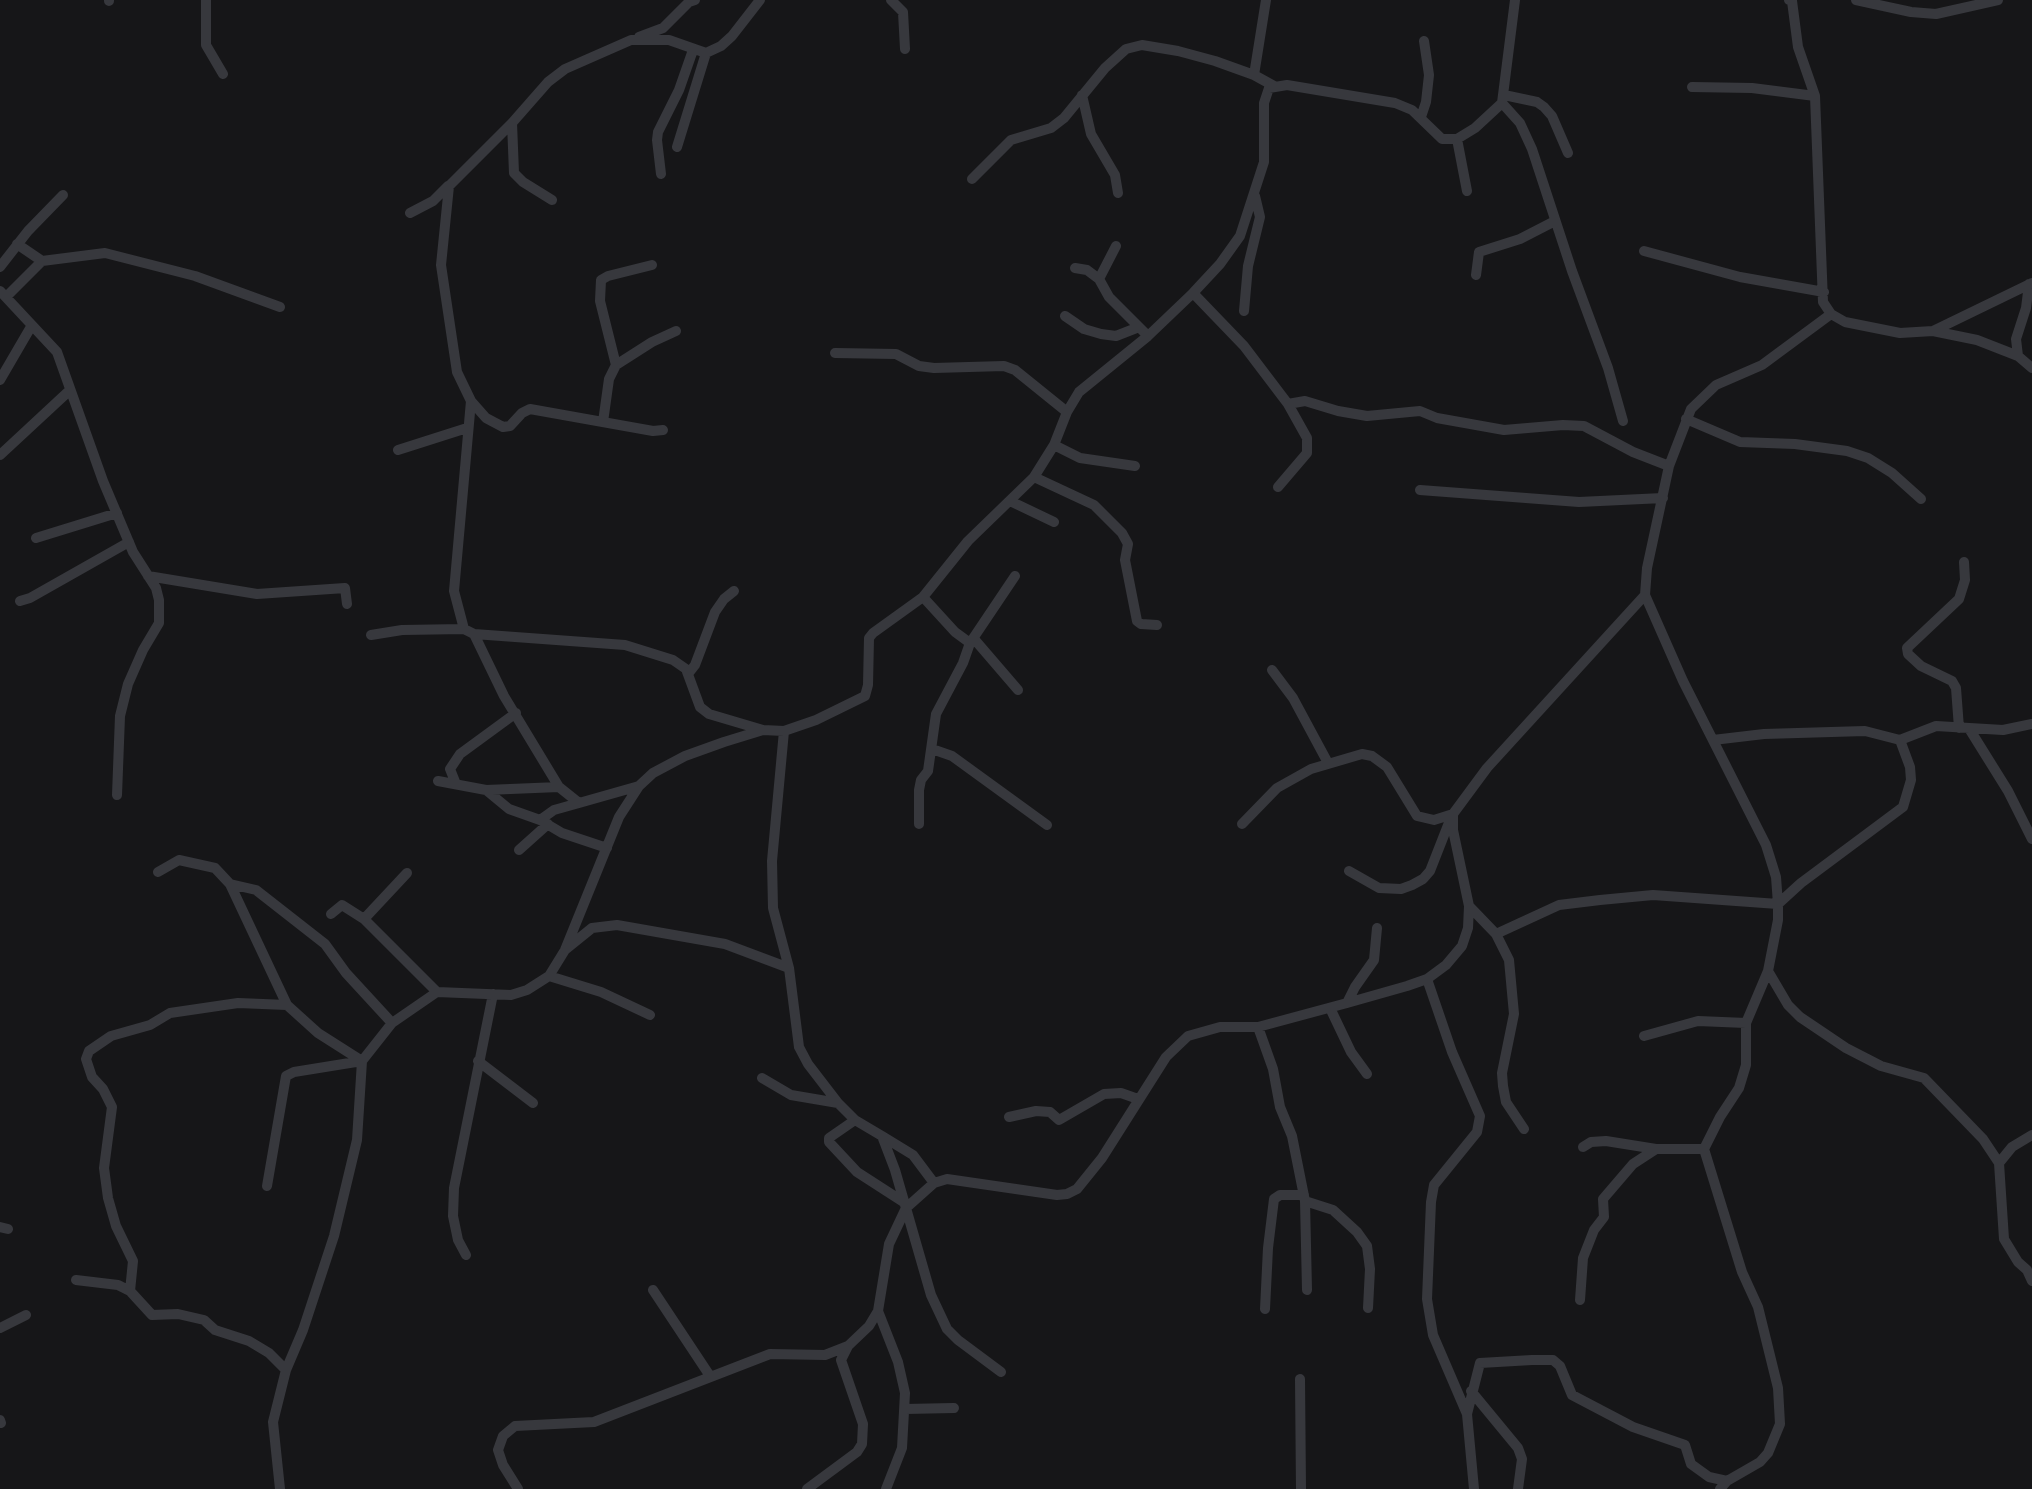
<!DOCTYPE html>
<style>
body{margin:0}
canvas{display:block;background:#161618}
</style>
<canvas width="2032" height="1489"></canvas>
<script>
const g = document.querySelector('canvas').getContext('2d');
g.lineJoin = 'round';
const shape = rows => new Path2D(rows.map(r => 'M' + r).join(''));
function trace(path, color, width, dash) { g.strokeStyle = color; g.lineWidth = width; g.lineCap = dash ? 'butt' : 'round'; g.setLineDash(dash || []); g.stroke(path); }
trace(shape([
 [206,0,206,45,223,74],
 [891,0,903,12,905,49],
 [1789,0,1792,1,1798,47,1815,96,1823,302,1831,314,1762,365,1716,385,1691,409,1669,466,1647,568,1645,595,1683,681,1766,845,1776,877,1778,904,1778,920,1768,971,1788,1005,1800,1017,1846,1048,1881,1066,1924,1078,1983,1139,1999,1163,2004,1239,2018,1262,2027,1270,2032,1281],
 [1856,0,1911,12,1936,14,1998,0],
 [109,1,109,0],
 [639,37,663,28,689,2,695,0],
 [1254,75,1266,0],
 [1692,87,1752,88,1815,96],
 [1082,95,1091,134,1115,175,1118,193],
 [1504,95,1537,102,1544,107,1552,116,1568,153],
 [1502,103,1520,123,1532,149,1572,271,1608,368,1623,421],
 [1421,117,1426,102,1429,75,1424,41],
 [512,123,514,173,523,182,552,200],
 [1457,139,1467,191],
 [677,147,706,53],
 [661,174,657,140,658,132,679,90,693,50],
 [972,179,1011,140,1051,128,1064,118,1105,68,1126,49,1142,45,1178,51,1215,61,1254,75,1274,86],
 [410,213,433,201,448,186],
 [17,244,42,261],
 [1644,251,1740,277,1824,292],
 [0,267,28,231,63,195],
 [1075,268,1087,270,1099,279,1109,297,1148,336],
 [1476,275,1479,252,1520,239,1555,221],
 [1099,279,1116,246],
 [0,291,57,352,103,481,133,552,156,588,159,600,159,623,143,650,128,684,120,716,117,795],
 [1193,293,1244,346,1288,404,1307,438,1307,453,1278,487],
 [7,296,42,261,105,253,195,276,280,307],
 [1244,311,1248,266,1260,217,1255,196],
 [1831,314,1845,322,1900,333,1933,331,2032,283],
 [1065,316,1084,329,1101,334,1116,336,1139,327],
 [1933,331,1977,340,2018,356,2032,368],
 [835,353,896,354,919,366,934,368,1004,366,1015,370,1067,412],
 [2018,356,2016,339,2026,308,2029,284],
 [616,365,600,301,601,280,608,276,652,265],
 [0,380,32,325],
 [1288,404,1305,401,1338,411,1367,416,1420,411,1437,418,1504,430,1563,425,1584,426,1633,452,1669,466],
 [1686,419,1740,442,1795,444,1847,451,1868,458,1892,473,1921,499],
 [603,422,609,379,616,365,652,342,676,331],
 [663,430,653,431,530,409,522,413,510,426,503,427,486,418,471,401,457,372,441,265,449,186,512,123,548,82,565,69,631,40,669,40,706,53,721,46,732,36,760,0],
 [1054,445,1080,458,1135,466],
 [398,450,467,428],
 [0,455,69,391],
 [1034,477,1094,505,1122,533,1128,544,1125,560,1137,621,1141,624,1157,625],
 [1420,490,1579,502,1663,498],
 [1010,501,1054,522],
 [36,538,117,513],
 [148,576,257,594,345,588,347,604],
 [923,597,955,632,970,643,1015,576],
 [20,601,30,598,129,542],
 [464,629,454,591,471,401],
 [474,634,504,696,559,787],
 [371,635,402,630,464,629,474,634,625,645,673,660,686,669,700,707,709,714,763,730],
 [975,640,1018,690],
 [1272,670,1293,698,1328,763],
 [688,674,695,665,715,612,724,599,734,591],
 [1959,728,1956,688,1952,681,1921,666,1908,654,1907,648,1959,599,1965,580,1964,562],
 [1970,730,2008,791,2032,839],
 [784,731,772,861,773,908,789,968,799,1047,808,1064,838,1103,855,1120,882,1136,895,1170,931,1295,947,1329,958,1340,1001,1372],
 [1713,740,1764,734,1865,731,1900,740,1936,726,2003,730,2032,724],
 [932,749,952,756,1047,825],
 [438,781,486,790,559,787,579,803,639,786],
 [456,784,450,769,460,754,516,713],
 [486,790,509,809,540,820,562,833,607,848],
 [540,820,554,810,579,803],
 [919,824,919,790,921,780,928,771,936,714,963,663,970,643],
 [1242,824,1277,788,1311,769,1362,754,1372,756,1387,767,1417,816,1434,820,1453,814],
 [519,850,548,824],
 [1349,871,1379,888,1401,889,1412,885,1423,879,1430,871,1450,820],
 [158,872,179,860,215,868,230,884,287,1005],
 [230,884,256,890,325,944,346,973,392,1023],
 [1469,906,1496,934,1509,960,1514,1014,1502,1073,1503,1086,1506,1102,1524,1129],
 [331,914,342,905,364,919,437,992],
 [364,919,407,873],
 [1496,934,1559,905,1600,900,1653,895,1778,904,1801,883,1903,807,1911,780,1910,767,1900,740],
 [566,949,592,928,617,925,725,944,789,968],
 [549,976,601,992,650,1015],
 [1427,979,1452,1052,1480,1116,1477,1132,1434,1185,1431,1202,1427,1299,1433,1335,1467,1414],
 [1347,1003,1355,987,1374,960,1377,928],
 [1330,1008,1351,1052,1367,1074],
 [1258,1027,1273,1069,1280,1107,1292,1136,1305,1201,1307,1290],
 [1644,1036,1698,1021,1746,1023],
 [478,1061,533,1103],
 [762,1078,791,1095,838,1103],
 [1009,1117,1036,1111,1050,1112,1059,1120,1104,1094,1121,1093,1138,1099],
 [855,1120,829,1138,829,1142,857,1172,905,1203],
 [882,1136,913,1155,934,1183],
 [1583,1147,1591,1142,1606,1141,1656,1149,1704,1149],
 [1999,1163,2012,1147,2032,1135],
 [267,1186,286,1076,294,1072,362,1061],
 [1305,1201,1333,1210,1357,1232,1367,1246,1370,1269,1368,1308],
 [0,1227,8,1229],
 [466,1255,458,1240,453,1216,454,1188,493,994],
 [76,1280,118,1285,130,1291,152,1315,178,1314,204,1320,215,1330,249,1341,269,1353,286,1370],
 [653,1290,710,1376],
 [130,1291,133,1261,116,1226,108,1198,104,1168,112,1107,103,1089,92,1077,86,1059,89,1051,111,1036,150,1025,170,1013,238,1003,287,1005,318,1033,362,1061],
 [1580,1300,1583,1258,1594,1230,1604,1217,1603,1199,1633,1164,1656,1149],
 [1265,1309,1268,1248,1274,1199,1280,1195,1304,1195],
 [878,1311,898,1362,905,1393,902,1448,886,1489],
 [0,1328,26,1315],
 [1300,1379,1301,1489],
 [1471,1391,1518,1448,1522,1459,1518,1489],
 [905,1409,954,1408],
 [0,1420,1,1423],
 [280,1489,273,1422,286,1370,303,1330,334,1236,357,1140,362,1061,392,1023,437,992,511,995,527,990,549,976,565,950,619,817,639,786,653,773,685,756,724,742,763,730,784,731,816,720,865,696,868,685,869,638,873,633,923,597,968,541,1034,477,1054,445,1067,412,1079,392,1148,336,1193,293,1220,264,1240,236,1264,162,1264,103,1269,88,1287,85,1395,103,1412,110,1442,139,1457,139,1475,128,1502,103,1515,0],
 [518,1489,503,1465,498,1450,503,1436,515,1426,594,1422,770,1354,825,1355,848,1346],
 [807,1489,857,1452,862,1444,863,1424,841,1360,848,1346,869,1326,878,1311,889,1244,906,1208,934,1183,947,1179,1057,1195,1067,1194,1077,1189,1102,1158,1166,1057,1188,1036,1220,1027,1258,1027,1347,1003,1407,986,1427,979,1446,965,1462,946,1468,928,1469,906,1453,830,1453,814,1487,768,1645,595],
 [1474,1489,1467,1414,1480,1363,1532,1360,1553,1360,1560,1366,1572,1395,1633,1427,1685,1445,1691,1464,1709,1477,1727,1481],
 [1720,1489,1727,1481,1760,1462,1768,1453,1780,1424,1778,1388,1758,1307,1742,1272,1704,1149,1720,1117,1739,1088,1746,1065,1746,1023,1768,971]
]), '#37383d', 10);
</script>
